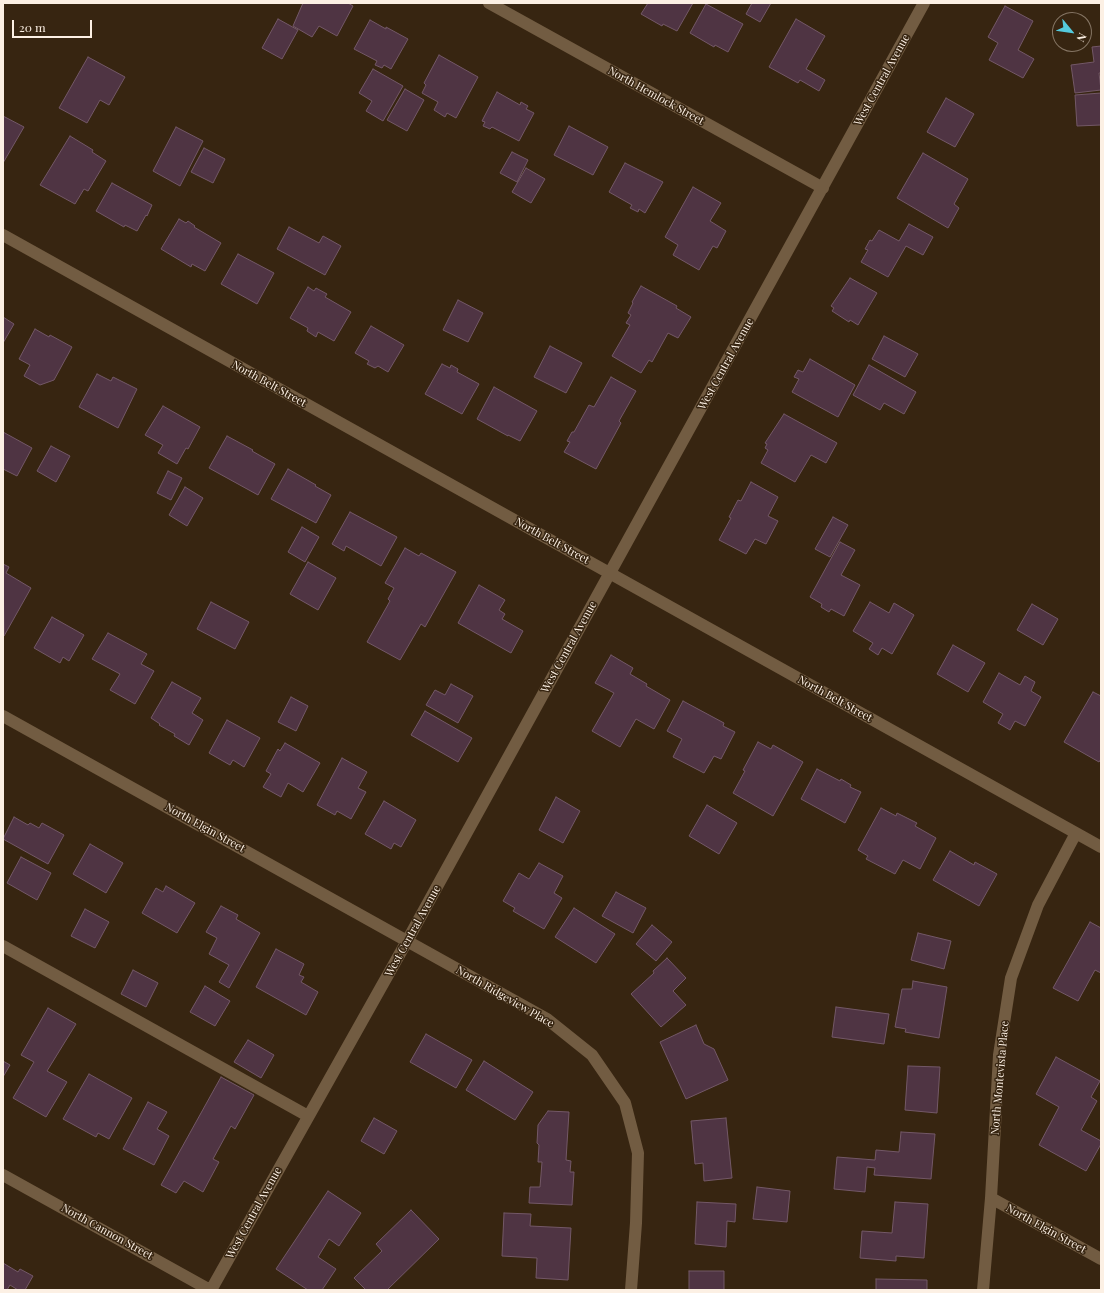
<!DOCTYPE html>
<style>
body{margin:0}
#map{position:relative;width:1104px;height:1293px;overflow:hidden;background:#372511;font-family:"Playfair Display",serif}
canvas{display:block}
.frame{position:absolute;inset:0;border:4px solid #fcf0e4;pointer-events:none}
.north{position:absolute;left:1052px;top:12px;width:40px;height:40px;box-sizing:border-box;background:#372511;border:1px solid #867665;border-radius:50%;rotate:119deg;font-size:11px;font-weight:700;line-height:16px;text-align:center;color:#fcf0e4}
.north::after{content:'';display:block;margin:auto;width:14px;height:18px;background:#54cadd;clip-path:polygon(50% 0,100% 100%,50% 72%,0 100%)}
.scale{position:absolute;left:12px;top:20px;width:80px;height:18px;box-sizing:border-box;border:2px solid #fcf0e4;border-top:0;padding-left:5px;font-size:12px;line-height:14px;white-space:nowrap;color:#fcf0e4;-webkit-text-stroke:3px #372511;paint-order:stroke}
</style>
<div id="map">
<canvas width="1104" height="1293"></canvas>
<div class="frame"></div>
<div class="north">N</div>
<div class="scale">20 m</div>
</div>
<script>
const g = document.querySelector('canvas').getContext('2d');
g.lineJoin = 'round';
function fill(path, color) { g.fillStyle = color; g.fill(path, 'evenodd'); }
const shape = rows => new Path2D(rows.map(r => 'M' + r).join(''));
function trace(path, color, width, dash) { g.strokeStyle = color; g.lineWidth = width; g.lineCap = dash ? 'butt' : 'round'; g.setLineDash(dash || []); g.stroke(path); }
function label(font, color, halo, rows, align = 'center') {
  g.font = font + ' "Playfair Display",serif'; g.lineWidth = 3; g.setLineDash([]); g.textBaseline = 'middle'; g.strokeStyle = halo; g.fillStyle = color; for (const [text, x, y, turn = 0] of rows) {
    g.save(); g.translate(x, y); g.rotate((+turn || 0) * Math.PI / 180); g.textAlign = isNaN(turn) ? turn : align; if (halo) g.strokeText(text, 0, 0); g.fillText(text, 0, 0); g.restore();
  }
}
const building = shape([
 [303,3,348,3,353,6,337,36,319,26,312,37,293,26,303,3],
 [648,3,693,3,677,31,663,24,662,26,641,14,648,3],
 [752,3,771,3,760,22,746,14,752,3],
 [706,4,743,24,728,52,715,45,714,47,690,33,706,4],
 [1005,6,1033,21,1018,50,1034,59,1023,78,989,60,998,43,988,37,1005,6],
 [278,19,298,30,282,59,262,48,278,19],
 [796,19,825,36,806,69,825,80,819,91,800,80,798,83,769,67,796,19],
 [370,20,386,29,386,27,408,39,391,69,384,65,382,68,375,65,377,61,354,49,370,20],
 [1101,46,1101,73,1099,73,1101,90,1075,93,1071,65,1094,62,1092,47,1101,46],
 [439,55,478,77,456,118,447,113,445,117,434,110,438,102,422,93,426,85,424,83,439,55],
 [88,57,125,77,109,105,100,100,87,123,59,108,88,57],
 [373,69,403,86,383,121,366,111,372,101,359,93,373,69],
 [405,89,424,100,407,131,387,120,405,89],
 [497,92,520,105,521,102,528,106,526,109,534,113,519,141,492,127,490,129,483,126,485,122,482,121,497,92],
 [1101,93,1101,125,1077,126,1075,95,1101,93],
 [946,98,974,114,955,147,927,132,946,98],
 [3,116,24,127,3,163,3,116],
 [569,126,608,147,593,175,554,155,569,126],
 [176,127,203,141,180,186,153,171,176,127],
 [70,136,93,150,92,152,106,161,88,191,84,189,75,204,40,185,70,136],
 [204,148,225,159,213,183,191,172,204,148],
 [512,152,528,160,517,182,500,173,512,152],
 [923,153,968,179,954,204,959,208,948,228,897,198,923,153],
 [625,163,663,182,645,213,639,209,638,212,630,208,632,205,609,192,625,163],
 [526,168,545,179,531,203,512,192,526,168],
 [112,183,152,205,147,216,146,215,137,231,125,225,124,227,96,211,112,183],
 [693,187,721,203,710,221,726,231,717,248,713,246,699,270,673,255,678,245,665,237,693,187],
 [179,219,186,223,188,221,195,226,194,227,221,243,205,271,192,264,191,267,161,249,179,219],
 [909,224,933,237,923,255,906,246,888,277,861,262,868,250,865,249,870,240,872,241,879,230,899,241,909,224],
 [289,227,319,243,323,236,341,246,325,275,277,249,289,227],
 [238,254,274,273,257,304,221,284,238,254],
 [850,278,877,293,858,325,850,320,849,322,832,311,834,308,831,306,850,278],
 [641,286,677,306,676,308,691,317,678,338,668,333,652,362,649,360,641,373,612,356,630,325,626,323,631,315,628,313,633,303,632,302,641,286],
 [308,287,314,291,316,288,327,294,325,297,351,312,334,341,318,332,316,337,307,331,308,328,290,318,308,287],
 [458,300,483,313,468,342,443,330,458,300],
 [3,317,14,324,3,343,3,317],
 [371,326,404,345,388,372,378,366,375,368,367,364,369,361,355,353,371,326],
 [35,329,49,337,50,335,72,347,54,380,40,385,24,376,30,365,19,359,35,329],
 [884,336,918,354,905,377,872,359,884,336],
 [550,346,582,363,566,393,534,377,550,346],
 [810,359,855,385,838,417,792,392,799,379,794,377,798,370,803,372,810,359],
 [442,364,450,368,451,365,458,369,457,372,479,384,462,414,425,394,442,364],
 [869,365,916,392,904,414,884,403,880,410,853,395,869,365],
 [97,374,111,381,113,377,137,389,118,428,79,407,97,374],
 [611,377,636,391,619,421,621,423,596,469,564,452,570,442,567,441,572,432,574,432,589,405,594,407,611,377],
 [494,387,537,411,520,441,508,435,508,436,477,419,494,387],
 [163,406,200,427,188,449,186,448,177,464,158,453,163,445,145,435,163,406],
 [784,414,837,443,826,463,811,455,795,482,761,463,768,450,765,448,767,444,765,443,784,414],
 [3,432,32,448,17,476,3,469,3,432],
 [227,436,253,450,252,451,275,464,258,495,209,468,227,436],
 [51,446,70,456,56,482,37,471,51,446],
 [288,469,316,485,315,486,331,495,316,523,271,499,288,469],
 [168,471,182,478,171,500,157,493,168,471],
 [751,482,778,497,768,516,778,521,766,544,755,539,746,554,719,540,731,518,729,517,738,500,741,501,751,482],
 [185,487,203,498,187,526,169,515,185,487],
 [350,512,397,537,381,566,346,546,344,551,332,544,350,512],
 [833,517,848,525,830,557,815,549,833,517],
 [302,527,319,537,305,562,288,552,302,527],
 [840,542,855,550,841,575,860,585,844,616,831,609,829,612,821,607,822,604,810,597,840,542],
 [405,548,419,556,421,553,456,572,425,627,421,624,400,660,367,642,390,601,388,599,394,588,385,583,405,548],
 [308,562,336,578,318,610,290,594,308,562],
 [3,564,9,567,6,573,31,588,4,636,3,564],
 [479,585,505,600,499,610,505,614,502,619,523,631,511,653,458,623,479,585],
 [211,602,249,622,235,649,197,629,211,602],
 [870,602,889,613,894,603,914,615,892,654,882,648,878,655,869,649,873,643,853,631,870,602],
 [1032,604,1058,619,1043,645,1017,630,1032,604],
 [52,617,84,635,69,661,63,657,60,663,34,648,52,617],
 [108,633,147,654,141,664,154,671,135,704,110,690,120,674,92,659,108,633],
 [953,645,985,663,968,692,937,674,953,645],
 [611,655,633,668,630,674,647,684,646,686,670,700,654,729,636,719,620,747,592,731,614,693,595,683,611,655],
 [999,673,1020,685,1025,676,1035,682,1031,691,1041,697,1025,726,1015,721,1010,730,998,723,1003,714,983,702,999,673],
 [172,682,201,698,192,713,203,720,189,745,174,736,175,734,159,725,160,724,151,718,172,682],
 [451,684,473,696,458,723,426,705,435,690,445,695,451,684],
 [1093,692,1101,696,1101,759,1099,762,1064,742,1093,692],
 [291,697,308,706,296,731,278,722,291,697],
 [683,701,724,723,723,726,735,732,721,759,714,756,704,773,673,757,682,739,667,731,683,701],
 [425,711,472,738,458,762,411,735,425,711],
 [227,720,260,738,244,767,233,760,230,765,209,753,227,720],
 [758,742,771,749,773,745,803,762,773,816,733,793,745,771,743,770,758,742],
 [285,743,320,763,303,792,288,783,281,797,263,787,271,774,266,771,278,749,280,751,285,743],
 [342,758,367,772,358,788,366,792,351,819,337,811,335,815,317,805,342,758],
 [817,769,840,781,841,779,851,785,850,787,861,792,845,823,801,799,817,769],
 [556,797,580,811,563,843,539,830,556,797],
 [384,801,416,820,401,847,394,843,391,849,365,834,384,801],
 [707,805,737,823,719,854,689,836,707,805],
 [881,808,896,816,897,813,917,823,915,826,936,838,920,869,903,860,895,874,866,859,868,856,858,850,881,808],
 [14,817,28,825,30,823,39,828,42,823,64,835,48,864,3,839,14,817],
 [90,844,123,863,106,893,73,874,90,844],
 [950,851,974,865,975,862,997,874,979,906,933,880,950,851],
 [21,857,51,873,37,900,7,883,21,857],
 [539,863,563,876,554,893,562,898,544,929,513,911,515,908,503,901,519,873,529,879,539,863],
 [166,886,195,903,177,933,142,913,156,888,163,892,166,886],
 [616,892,646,908,633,933,602,916,616,892],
 [221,906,238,915,236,919,260,933,229,988,219,982,229,965,209,954,217,938,206,932,221,906],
 [574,908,615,934,596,963,555,937,574,908],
 [85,909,109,922,95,948,71,936,85,909],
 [1090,922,1101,928,1101,973,1095,970,1078,1001,1053,988,1090,922],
 [652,925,672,942,656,961,636,944,652,925],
 [918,933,951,941,944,969,911,960,918,933],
 [276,949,304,964,299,975,304,977,301,982,318,992,306,1015,256,987,276,949],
 [667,958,686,978,673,991,686,1005,661,1027,631,994,654,973,653,971,667,958],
 [133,970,158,983,146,1007,121,994,133,970],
 [913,981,947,987,939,1038,905,1032,906,1029,895,1027,902,989,912,989,913,981],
 [205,986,230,1001,215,1026,190,1012,205,986],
 [836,1007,889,1014,884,1044,832,1037,836,1007],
 [48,1008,76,1024,47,1071,67,1082,46,1117,13,1098,34,1062,21,1055,48,1008],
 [696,1025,704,1044,714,1049,728,1080,686,1099,660,1042,696,1025],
 [426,1034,472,1060,456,1088,410,1062,426,1034],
 [248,1040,274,1055,261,1078,234,1062,248,1040],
 [1056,1057,1100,1081,1091,1097,1097,1101,1081,1130,1101,1141,1101,1144,1086,1171,1039,1145,1059,1107,1036,1094,1056,1057],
 [3,1061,10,1065,3,1077,3,1061],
 [484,1061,533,1092,515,1120,466,1090,484,1061],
 [908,1066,940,1067,937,1113,905,1110,908,1066],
 [89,1074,132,1098,109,1139,98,1133,96,1137,63,1119,89,1074],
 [221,1077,254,1095,235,1129,231,1126,213,1159,219,1162,203,1192,184,1181,176,1193,161,1185,221,1077],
 [148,1102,167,1112,157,1129,169,1136,154,1165,123,1149,148,1102],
 [548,1111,569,1112,566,1160,571,1161,570,1172,574,1172,572,1205,529,1203,530,1187,540,1187,542,1162,538,1162,539,1145,537,1143,538,1125,548,1111],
 [374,1118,397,1131,384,1154,361,1141,374,1118],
 [726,1118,732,1178,704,1181,703,1163,695,1164,691,1121,726,1118],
 [901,1132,935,1134,931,1179,874,1175,875,1168,867,1167,865,1192,834,1189,837,1157,875,1160,876,1150,899,1152,901,1132],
 [757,1187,790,1191,787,1222,753,1219,757,1187],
 [328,1191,361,1213,339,1246,329,1239,318,1257,336,1269,322,1290,308,1290,276,1269,328,1191],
 [697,1202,736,1204,735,1222,727,1221,726,1247,695,1244,697,1202],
 [895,1202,928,1204,924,1258,896,1256,896,1261,860,1258,862,1231,892,1233,895,1202],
 [411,1210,439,1239,387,1290,366,1290,354,1278,382,1251,376,1244,411,1210],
 [504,1213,531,1214,530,1226,571,1228,568,1280,536,1278,537,1258,502,1256,504,1213],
 [3,1263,18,1272,20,1269,33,1276,25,1290,18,1290,10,1285,7,1290,3,1290,3,1263],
 [689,1271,724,1271,724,1290,689,1290,689,1271],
 [876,1279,927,1280,927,1290,876,1290,876,1279]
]);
fill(building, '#4f3443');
trace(building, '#735867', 1);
trace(shape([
 [489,3,823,188],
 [3,235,1101,847],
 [3,716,547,1019,592,1055,625,1103,638,1153,636,1223,631,1290],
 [3,946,308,1116],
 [3,1175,210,1290],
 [991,1198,1101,1259],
 [211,1290,407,941,924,3],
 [983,1290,991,1198,999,1055,1011,978,1038,905,1076,833]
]), '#725c42', 12);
label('11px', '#fcf0e4', '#372511', [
 ["West Central Avenue",882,80,-61],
 ["North Hemlock Street",656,96,29],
 ["West Central Avenue",726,364,-61],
 ["North Belt Street",269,384,29],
 ["North Belt Street",552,541,29],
 ["West Central Avenue",569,647,-61],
 ["North Belt Street",835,699,29],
 ["North Elgin Street",205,828,29],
 ["West Central Avenue",413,931,-61],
 ["North Ridgeview Place",505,997,30],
 ["North Montevista Place",1000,1078,-85],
 ["West Central Avenue",254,1213,-61],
 ["North Elgin Street",1046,1229,29],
 ["North Cannon Street",107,1232,29]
]);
</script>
